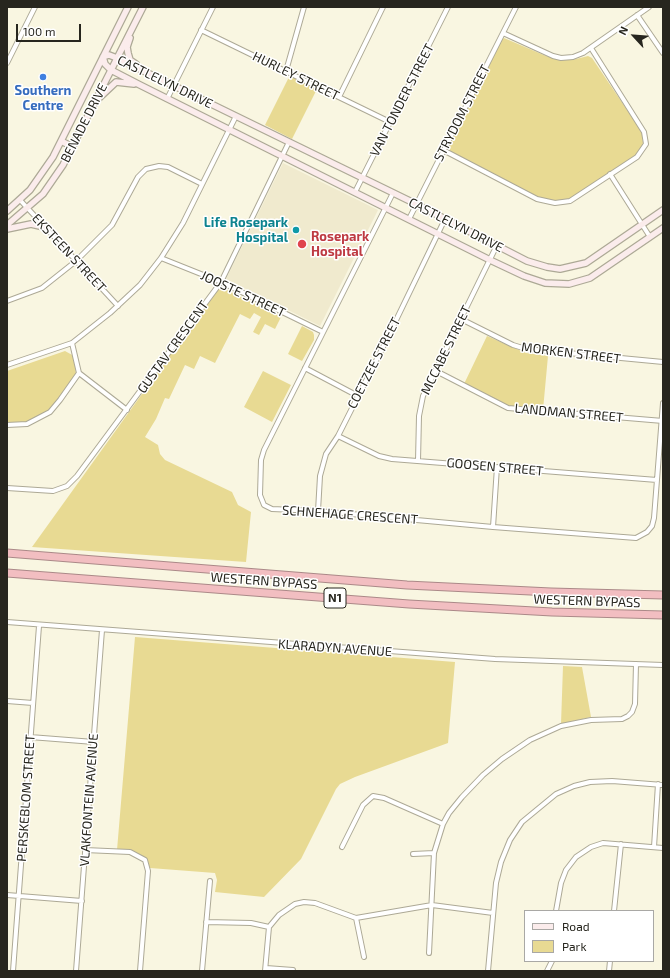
<!DOCTYPE html>
<style>
body{margin:0}
#map{position:relative;width:670px;height:978px;overflow:hidden;background:#f9f6e1;font-family:"Exo 2",sans-serif}
canvas{display:block}
.frame{position:absolute;inset:0;border:8px solid #27261e;pointer-events:none}
.legend{position:absolute;left:524px;top:910px;width:130px;height:52px;box-sizing:border-box;background:#fff;border:1px solid #a9a8a5;margin:0;padding:5px 7px;list-style:none;font-size:12px;color:#27261e}
.legend li{display:flex;align-items:center;gap:8px;height:20px}
.legend b{width:20px;border:1px solid #a9a8a5}
.north{position:absolute;left:614px;top:16px;width:40px;height:40px;-webkit-text-stroke:3px #fff;paint-order:stroke;rotate:296deg;font-size:11px;font-weight:700;line-height:16px;text-align:center;color:#27261e}
.north::after{content:'';display:block;margin:auto;width:14px;height:18px;background:#27261e;clip-path:polygon(50% 0,100% 100%,50% 72%,0 100%)}
.scale{position:absolute;left:16px;top:24px;width:65px;height:18px;box-sizing:border-box;border:2px solid #27261e;border-top:0;padding-left:5px;font-size:12px;line-height:14px;white-space:nowrap;color:#27261e;-webkit-text-stroke:3px #fff;paint-order:stroke}
</style>
<div id="map">
<canvas width="670" height="978"></canvas>
<div class="frame"></div>
<ul class="legend">
<li><b style="height:5px;background:#fbecec"></b>Road</li>
<li><b style="height:11px;background:#e8da93"></b>Park</li>
</ul>
<div class="north">N</div>
<div class="scale">100 m</div>
</div>
<script>
const g = document.querySelector('canvas').getContext('2d');
g.lineJoin = 'round';
function fill(path, color) { g.fillStyle = color; g.fill(path, 'evenodd'); }
const shape = rows => new Path2D(rows.map(r => 'M' + r).join(''));
function trace(path, color, width, dash) { g.strokeStyle = color; g.lineWidth = width; g.lineCap = dash ? 'butt' : 'round'; g.setLineDash(dash || []); g.stroke(path); }
function label(font, color, halo, rows, align = 'center') {
  g.font = font + ' "Exo 2",sans-serif'; g.lineWidth = 3; g.setLineDash([]); g.textBaseline = 'middle'; g.strokeStyle = halo; g.fillStyle = color; for (const [text, x, y, turn = 0] of rows) {
    g.save(); g.translate(x, y); g.rotate((+turn || 0) * Math.PI / 180); g.textAlign = isNaN(turn) ? turn : align; if (halo) g.strokeText(text, 0, 0); g.fillText(text, 0, 0); g.restore();
  }
}
fill(shape([
 [283,163,378,210,320,326,226,279]
]), '#f0eace');
fill(shape([
 [504,38,546,56,560,60,572,60,588,56,592,58,642,132,643,143,641,149,636,155,568,200,559,203,538,197,452,153,449,149,449,144,501,40],
 [290,75,317,89,292,139,265,125],
 [220,289,225,289,281,317,275,329,265,324,259,335,253,332,261,317,254,313,250,319,240,314,215,363,200,356,194,369,185,365,169,399,165,398,156,419,145,437,158,445,160,454,165,460,232,492,238,505,251,512,246,562,32,547,216,291],
 [302,326,313,332,314,335,314,340,302,361,288,354],
 [487,336,526,353,548,356,543,410,509,406,464,384],
 [65,351,74,356,76,374,49,411,30,423,7,424,7,371],
 [263,371,291,385,272,422,244,407],
 [135,637,455,662,448,743,355,777,340,784,336,789,301,859,264,897,215,892,217,880,215,873,150,868,145,858,139,854,117,850],
 [563,666,582,667,591,717,561,724]
]), '#e8da93');
const street = shape([
 [637,15,663,53],
 [201,30,390,122],
 [503,33,553,56,561,58,573,57,583,53,649,7],
 [7,63,35,7],
 [286,71,304,7],
 [339,97,383,7],
 [167,99,213,7],
 [443,150,537,199,555,203,570,201,637,157,646,144,644,132,591,48],
 [610,174,650,237],
 [355,192,448,7],
 [393,193,264,450,261,460,260,495,264,505,272,509,318,511,493,527,636,538,647,532,652,526,654,518,663,403],
 [20,200,118,306],
 [409,219,516,7],
 [161,258,221,282,323,332],
 [7,301,42,288,76,261,112,225,138,177,146,169,159,166,168,167,202,184],
 [461,319,513,345,526,349,663,362],
 [72,343,79,373,127,410],
 [7,365,72,343,110,313,140,285,161,258,183,223,236,116],
 [305,368,358,396],
 [436,371,508,408,663,421],
 [7,425,27,424,50,412,60,400,79,373],
 [338,436,379,456,392,459,657,480],
 [418,461,419,416,423,396,497,245],
 [7,488,53,491,67,486,77,476,221,282,289,142],
 [318,511,320,476,326,454,338,436,385,343,445,219],
 [493,527,497,467],
 [7,622,495,659,663,665],
 [7,701,33,703],
 [30,737,94,742],
 [342,847,363,805,373,796,384,798,443,824],
 [654,847,658,784],
 [85,850,130,852,145,860,148,871,140,971],
 [413,854,434,853],
 [7,895,82,901],
 [556,911,561,883,566,870,576,857,591,847,603,843,663,848],
 [614,911,621,844],
 [356,918,364,957],
 [206,922,251,923,269,927],
 [429,953,434,853,443,824,449,813,462,797,483,775,502,759,530,740,561,726,591,720,622,719,628,716,632,712,635,704,636,664],
 [266,968,293,970],
 [13,971,39,626],
 [76,971,102,630],
 [202,971,210,881],
 [265,971,269,927,279,915,295,904,304,902,315,903,356,918,432,905,493,913],
 [488,971,496,883,501,862,510,840,522,822,556,794,574,786,590,782,612,781,663,785],
 [547,971,552,961],
 [609,971,610,961]
]);
const secondary = shape([
 [130,38,127,47,128,53,130,60,136,64],
 [103,57,105,64,111,70,140,85,490,260,524,276,545,283,569,284,590,278,663,228],
 [103,57,109,55,117,58,416,204,527,261,547,267,560,269,586,263,663,210],
 [99,98,116,82,134,84],
 [61,141,73,147],
 [7,211,30,190,53,157,128,7],
 [7,225,43,194,63,165,143,7],
 [7,229,31,224,44,227]
]);
const highway = shape([
 [7,553,407,585,551,592,663,595],
 [7,573,409,604,552,612,663,615]
]);
trace(street, '#ada996', 6);
trace(secondary, '#ada996', 8);
trace(highway, '#ab8988', 9);
trace(street, '#fff', 4);
trace(secondary, '#fbecec', 5.5);
trace(highway, '#f2bec1', 7);
for (const [x, y, r, color] of [
 [43,77,4,"#3f7fe0"],
 [296,230,4,"#0f9aa8"],
 [302,244,5,"#e0444e"]
]) { const dot = new Path2D(); dot.arc(x, y, r, 0, 2 * Math.PI); g.fillStyle = color; g.fill(dot); trace(dot, '#fff', 1.5); }
for (const [x, y, w] of [
 [335,598,22]
]) { const box = new Path2D(); box.roundRect(x - w / 2, y - 10, w, 20, 3); g.fillStyle = '#fff'; g.fill(box); trace(box, '#27261e', 1); }
label('bold 12px', '#27261e', null, [
 ["N1",335,598]
]);
label('13px', '#27261e', '#fff', [
 ["HURLEY STREET",296,76,26],
 ["CASTLELYN DRIVE",165,82,26],
 ["VAN TONDER STREET",402,100,-63],
 ["STRYDOM STREET",462,113,-63],
 ["BENADE DRIVE",84,123,-63],
 ["CASTLELYN DRIVE",456,225,27],
 ["EKSTEEN STREET",69,253,47],
 ["JOOSTE STREET",243,294,25],
 ["GUSTAV CRESCENT",173,347,-54],
 ["MCCABE STREET",446,350,-64],
 ["MORKEN STREET",571,353,7],
 ["COETZEE STREET",374,363,-63],
 ["LANDMAN STREET",569,413,5],
 ["GOOSEN STREET",495,467,5],
 ["SCHNEHAGE CRESCENT",350,515,4],
 ["WESTERN BYPASS",264,581,4],
 ["WESTERN BYPASS",587,601,2],
 ["KLARADYN AVENUE",335,648,4],
 ["PERSKEBLOM STREET",26,798,-86],
 ["VLAKFONTEIN AVENUE",89,800,-86]
]);
label('bold 13px', '#366cbe', '#fff', [
 ["Southern",43,91],
 ["Centre",43,106]
]);
label('bold 13px', '#0d838f', '#fff', [
 ["Life Rosepark",288,223],
 ["Hospital",288,238]
], 'right');
label('bold 13px', '#be3a42', '#fff', [
 ["Rosepark",311,237],
 ["Hospital",311,252]
], 'left');
</script>
